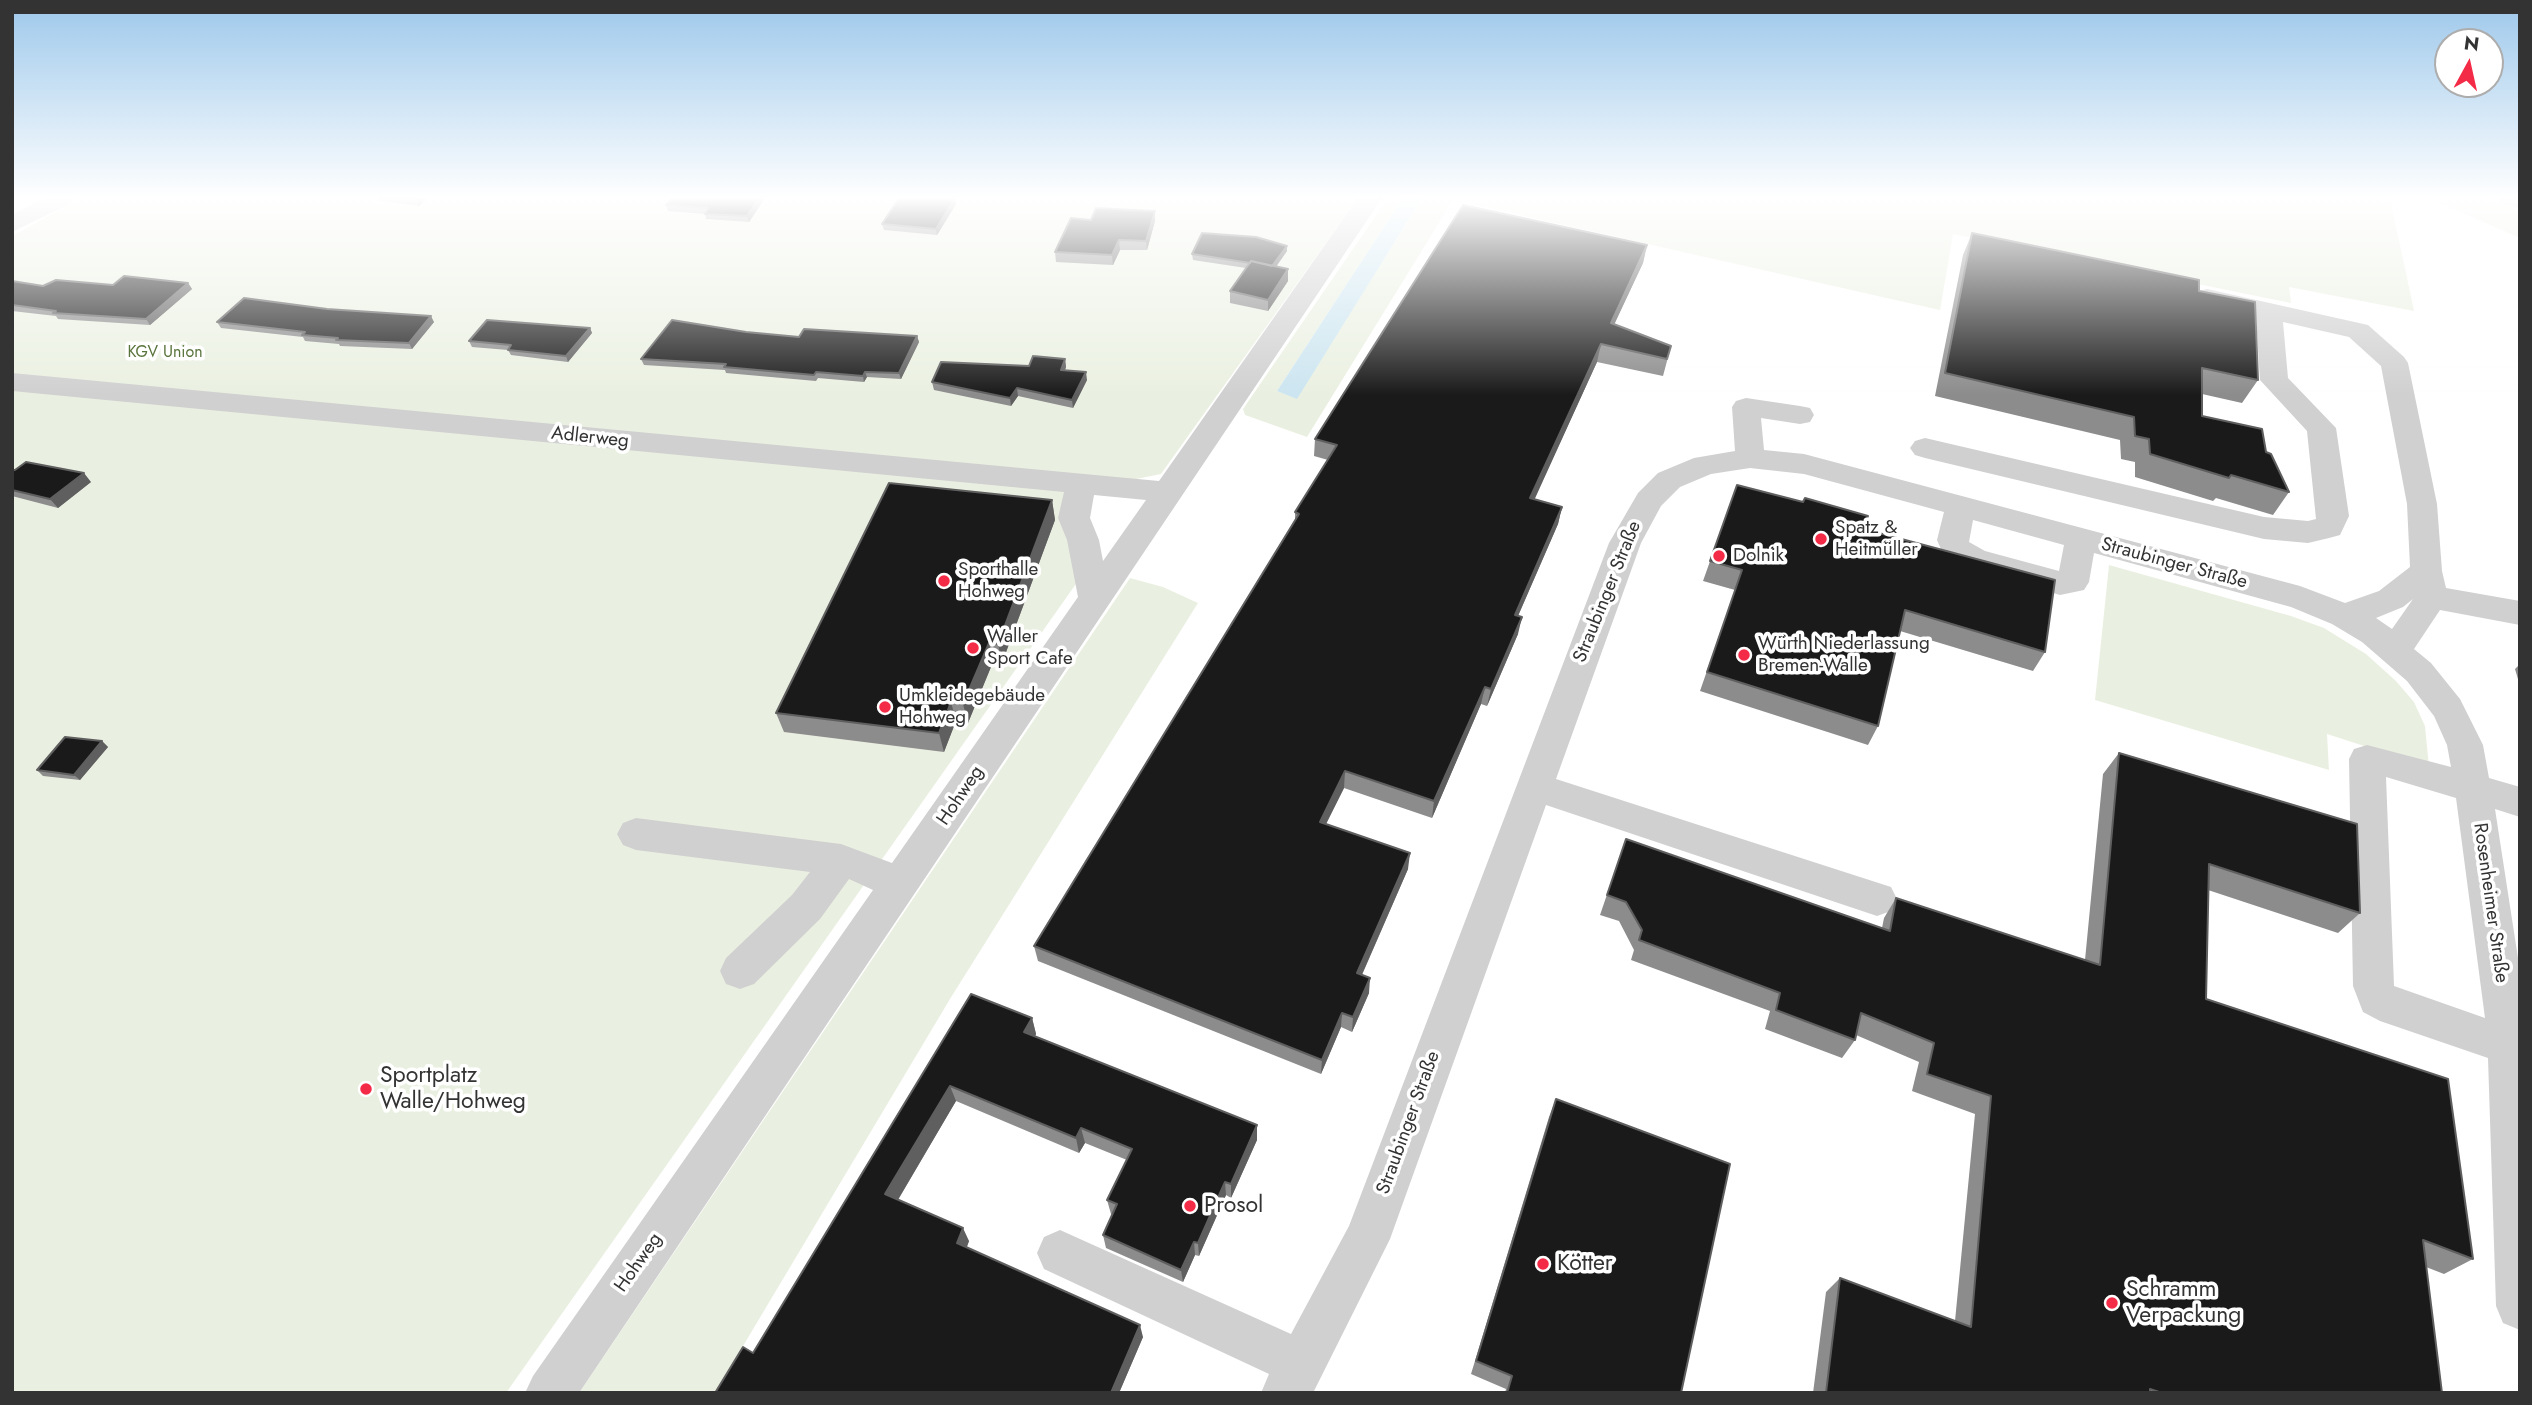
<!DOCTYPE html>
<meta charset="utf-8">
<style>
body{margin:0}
#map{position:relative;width:2532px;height:1405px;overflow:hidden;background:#fff;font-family:Jost,sans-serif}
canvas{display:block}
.frame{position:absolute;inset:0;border:14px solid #333;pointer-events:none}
.north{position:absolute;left:2434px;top:28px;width:70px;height:70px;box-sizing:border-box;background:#fff;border:2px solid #adadad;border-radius:50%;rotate:8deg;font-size:19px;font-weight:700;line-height:28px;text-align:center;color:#333}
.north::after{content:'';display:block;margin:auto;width:24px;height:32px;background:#f42b46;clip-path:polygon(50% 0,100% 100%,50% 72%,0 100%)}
</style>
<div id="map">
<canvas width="2532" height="1405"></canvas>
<div class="frame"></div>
<div class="north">N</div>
</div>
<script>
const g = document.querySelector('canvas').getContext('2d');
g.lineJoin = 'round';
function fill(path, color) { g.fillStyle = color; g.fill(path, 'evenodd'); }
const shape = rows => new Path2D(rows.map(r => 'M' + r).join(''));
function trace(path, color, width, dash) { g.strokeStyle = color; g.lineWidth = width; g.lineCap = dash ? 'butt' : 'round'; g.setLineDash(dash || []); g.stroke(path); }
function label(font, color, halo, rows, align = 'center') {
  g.font = font + ' Jost,sans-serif'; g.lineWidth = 7; g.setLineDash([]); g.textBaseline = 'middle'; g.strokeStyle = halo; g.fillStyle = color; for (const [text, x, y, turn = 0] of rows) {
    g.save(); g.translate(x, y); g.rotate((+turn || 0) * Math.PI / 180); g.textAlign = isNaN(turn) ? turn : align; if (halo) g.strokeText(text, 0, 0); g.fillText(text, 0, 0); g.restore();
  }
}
fill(shape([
 [81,198,1358,198,1161,474,1073,492,1078,581,506,1393,12,1393,12,236],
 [1388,198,1403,198,1277,391,1297,398,1422,198,2390,198,2414,311,2289,287,2291,303,1953,234,1940,310,1453,200,1307,437,1245,415,1243,409],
 [2428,198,2488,198,2508,205,2520,211,2520,238],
 [2109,565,2291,616,2324,628,2366,654,2396,681,2414,702,2425,726,2429,767,2327,734,2329,770,2095,700],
 [1130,578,1163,587,1198,603,950,999,715,1393,579,1393]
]), '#eaf0e1');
fill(shape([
 [1403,198,1422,198,1297,399,1277,391]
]), '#cce5f0');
fill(shape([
 [44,198,75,198,72,203,12,232,12,215,44,198],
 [1358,198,1382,198,579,1393,525,1393,533,1376,873,890,849,879,820,919,754,984,740,989,726,984,720,971,726,958,792,895,810,872,636,850,623,845,617,834,623,823,636,818,841,844,892,863,1078,597,1067,540,1058,518,1064,492,12,391,12,373,1159,481,1358,198],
 [1094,495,1146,500,1103,561,1099,540,1090,518,1094,495],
 [2499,198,2520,198,2520,209,2502,203,2499,198],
 [2207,289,2368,325,2404,357,2408,363,2437,504,2442,571,2446,588,2520,601,2520,625,2440,610,2414,649,2431,663,2460,699,2483,745,2489,778,2520,787,2520,817,2495,809,2520,971,2520,1330,2503,1323,2496,1306,2488,1058,2380,1021,2363,1012,2353,986,2349,759,2354,749,2367,745,2451,767,2447,745,2434,716,2407,681,2362,642,2332,624,2291,607,2094,553,2089,582,2084,590,2060,595,1963,567,1944,556,1937,540,1944,512,1804,474,1750,468,1711,474,1680,487,1661,506,1641,543,1556,779,1891,887,1897,899,1891,911,1877,916,1546,805,1390,1239,1313,1393,1261,1393,1269,1374,1044,1269,1037,1253,1044,1237,1060,1230,1291,1334,1349,1226,1609,543,1638,493,1658,473,1694,458,1735,451,1732,407,1736,401,1746,398,1800,406,1810,408,1814,415,1810,422,1800,424,1761,418,1764,450,1804,454,2300,586,2345,603,2379,591,2410,567,2407,504,2381,366,2349,337,2283,322,2288,378,2336,428,2349,516,2340,535,2329,538,2308,543,2264,539,1925,458,1915,455,1910,448,1915,441,1925,438,2264,517,2308,521,2316,519,2307,431,2260,380,2256,316,2198,303,2194,297,2198,291,2207,289],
 [1973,520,2064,545,2059,571,1985,551,1969,542,1973,520],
 [2413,599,2392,629,2376,618,2403,607,2413,599],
 [2386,777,2456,798,2485,1018,2394,986,2386,777]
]), '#d0d0d0');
fill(shape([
 [378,198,427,198,419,206,380,201],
 [765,198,749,222,706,219,705,214,668,211,666,205],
 [955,198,956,204,937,235,884,230,882,224],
 [1091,220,1155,221,1147,250,1120,250,1113,265,1056,262,1055,252],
 [1972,233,2199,291,2258,380,2242,403,2202,394,2202,416,2266,452,2289,492,2273,515,2216,498,2213,501,2135,477,2135,462,2121,459,2120,440,1935,396,1963,255],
 [1647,245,1643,263,1614,324,1671,346,1663,376,1597,362,1534,499,1562,507,1558,524,1518,616,1518,634,1487,706,1481,704,1432,818,1344,788,1326,824,1408,869,1362,975,1369,993,1352,1032,1341,1027,1321,1074,1038,961,1034,946,1295,520,1295,512,1328,460,1314,456,1315,439],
 [1287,246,1287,251,1276,267,1288,281,1268,311,1230,303,1230,291,1246,268,1193,260,1192,254],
 [12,281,43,286,113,285,188,283,192,289,150,325,58,319,56,316,12,311],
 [217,322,434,322,412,349,340,346,339,344,305,341,303,337,221,328],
 [590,328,592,333,568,362,511,355,508,350,472,347,469,341],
 [746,332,799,337,917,336,919,342,901,379,867,377,864,382,818,378,816,381,726,373,725,370,644,365,641,359],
 [1065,359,1066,367,1065,370,1087,380,1073,408,1018,396,1011,406,934,390,932,382],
 [12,470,91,482,58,508,12,496],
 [1737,485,1864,529,2045,652,2033,671,1900,631,1878,726,1868,745,1700,691,1735,590,1703,581],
 [1052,500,1055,520,1002,663,993,662,968,723,956,721,944,752,784,732,776,713],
 [2520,664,2520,686,2515,669],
 [102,741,108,747,80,780,43,776,37,770],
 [2119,753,2360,913,2338,933,2208,890,2206,999,2473,1259,2444,1274,2426,1267,2442,1393,1813,1393,1826,1292,1840,1278,1955,1321,1975,1114,1912,1091,1919,1062,1856,1035,1855,1040,1842,1058,1765,1029,1770,1011,1631,960,1634,950,1619,921,1600,915,1626,839,1882,928,1884,918,1896,898,2085,960,2103,774],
 [971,994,1032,1018,1036,1034,1035,1037,1257,1125,1257,1140,1231,1198,1226,1195,1199,1256,1195,1255,1183,1282,1106,1248,1103,1235,1112,1215,1111,1214,1107,1200,1127,1160,1085,1143,1079,1153,956,1101,898,1200,969,1241,967,1247,1143,1337,1119,1393,715,1393,753,1353],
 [1556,1099,1681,1393,1505,1393,1506,1389,1471,1374,1549,1117]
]), '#8c8c8c');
fill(shape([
 [416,198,427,198,419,206],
 [759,198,765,198,749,222,747,216],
 [955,198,956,204,937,235,936,229],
 [1155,211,1155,221,1147,250,1146,241],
 [1119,240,1120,250,1113,265,1112,255],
 [1647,245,1643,263,1607,340,1611,323],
 [1287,246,1287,251,1272,272,1272,266],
 [1288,269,1288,281,1268,311,1268,300],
 [188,283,192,289,150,325,146,319],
 [431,316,434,322,412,349,409,343],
 [590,328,592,333,568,362,566,356],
 [917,336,919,342,901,379,899,373],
 [1601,344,1597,362,1527,516,1530,498],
 [1065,359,1066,367,1062,378,1061,370],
 [865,372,867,377,864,382,863,376],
 [1086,372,1087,380,1073,408,1072,400],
 [1017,388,1018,396,1011,406,1010,398],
 [84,473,91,482,58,508,50,499],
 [1052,500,1055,520,1002,663,998,644],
 [1562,507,1558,524,1511,632,1515,615],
 [1522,617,1518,634,1487,706,1491,689],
 [989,643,993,662,968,723,963,704],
 [1485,687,1481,704,1432,818,1434,801],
 [951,702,956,721,944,752,939,733],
 [102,741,108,747,80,780,74,775],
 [1345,771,1344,788,1319,838,1320,822],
 [1410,853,1408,869,1356,988,1357,973],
 [1370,978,1369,993,1352,1032,1353,1017],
 [1342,1013,1341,1027,1321,1074,1322,1060],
 [1032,1018,1036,1034,1028,1048,1024,1032],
 [950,1086,956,1101,893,1208,885,1194],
 [1257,1125,1257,1140,1231,1198,1231,1184],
 [1081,1128,1085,1143,1079,1153,1076,1138],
 [1225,1182,1226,1195,1199,1256,1198,1243],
 [963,1228,969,1241,963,1256,957,1243],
 [1194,1242,1195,1255,1183,1282,1181,1270],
 [1140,1325,1143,1337,1119,1393,1111,1393]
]), '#5f5f5f');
const building = shape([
 [672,198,759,198,747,216,705,214,708,208,666,205,672,198],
 [899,198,955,198,936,229,882,224,899,198],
 [1463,205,1647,245,1611,323,1671,346,1667,359,1601,344,1530,498,1562,507,1515,615,1522,617,1491,689,1485,687,1434,801,1345,771,1320,822,1410,853,1357,973,1370,978,1353,1017,1342,1013,1322,1060,1034,946,1299,514,1295,512,1337,445,1315,439,1463,205],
 [1096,208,1155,211,1146,241,1119,240,1112,255,1055,252,1071,218,1091,220,1096,208],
 [1202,233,1256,237,1287,246,1272,266,1251,261,1250,263,1192,254,1202,233],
 [1972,233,2199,280,2199,291,2255,302,2258,380,2202,368,2202,416,2262,429,2266,452,2271,454,2289,492,2231,475,2229,478,2150,454,2149,439,2135,436,2134,417,1945,373,1972,233],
 [1251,261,1288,269,1268,300,1230,291,1251,261],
 [124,276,188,283,146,319,53,313,56,311,12,305,12,281,43,286,56,280,113,285,124,276],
 [244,298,327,309,431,316,409,343,336,340,338,338,302,335,305,332,217,322,244,298],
 [487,320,590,328,566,356,508,350,511,345,469,341,487,320],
 [672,320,746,332,799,337,804,329,917,336,899,373,865,372,863,376,816,372,814,375,724,367,726,364,641,359,672,320],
 [1033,356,1065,359,1061,370,1086,372,1072,400,1017,388,1010,398,932,382,941,362,1029,366,1033,356],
 [26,462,84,473,50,499,12,490,12,470,15,470,26,462],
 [889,483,1052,500,998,644,989,643,963,704,951,702,939,733,776,713,889,483],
 [1737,485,1803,502,1805,498,1868,516,1864,529,2055,580,2045,652,1905,610,1878,726,1707,672,1742,570,1710,561,1737,485],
 [65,737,102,741,74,775,37,770,65,737],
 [2119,753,2357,824,2360,913,2209,864,2206,999,2448,1079,2473,1259,2423,1240,2442,1393,2162,1393,2150,1389,2150,1393,1826,1393,1840,1278,1971,1327,1991,1096,1927,1074,1934,1043,1861,1013,1855,1040,1776,1010,1780,993,1639,940,1642,930,1626,902,1607,895,1626,839,1890,931,1896,898,2100,965,2119,753],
 [971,994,1032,1018,1024,1032,1257,1125,1231,1184,1225,1182,1198,1243,1194,1242,1181,1270,1103,1235,1117,1204,1107,1200,1132,1149,1081,1128,1076,1138,950,1086,885,1194,963,1228,957,1243,1140,1325,1111,1393,715,1393,743,1347,753,1353,971,994],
 [1556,1099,1730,1164,1681,1393,1507,1393,1512,1376,1476,1361,1556,1099]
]);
fill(building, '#1a1a1a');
trace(building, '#5f5f5f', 2);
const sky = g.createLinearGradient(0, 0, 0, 395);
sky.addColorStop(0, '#9dc8eb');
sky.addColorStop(0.5, '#fff');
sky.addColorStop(1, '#ffffff00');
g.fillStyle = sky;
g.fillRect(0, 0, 2532, 395);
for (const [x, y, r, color] of [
 [1821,539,7,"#f42b46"],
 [1719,556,7,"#f42b46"],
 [944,581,7,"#f42b46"],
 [973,648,7,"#f42b46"],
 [1744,655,7,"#f42b46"],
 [885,707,7,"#f42b46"],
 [366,1089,7,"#f42b46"],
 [1190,1206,7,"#f42b46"],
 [1543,1264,7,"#f42b46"],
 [2112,1303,7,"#f42b46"]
]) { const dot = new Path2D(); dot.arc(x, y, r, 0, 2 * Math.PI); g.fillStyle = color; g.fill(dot); trace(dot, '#fff', 2.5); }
label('16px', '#59743b', '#fff', [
 ["KGV Union",165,353]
]);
label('19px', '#333', '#fff', [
 ["Adlerweg",590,438,6],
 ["Straubinger Straße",2174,564,15],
 ["Straubinger Straße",1608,592,-68],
 ["Hohweg",961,796,-56],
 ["Rosenheimer Straße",2490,903,82],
 ["Straubinger Straße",1409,1123,-70],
 ["Hohweg",639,1263,-55]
]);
label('19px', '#333', '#fff', [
 ["Spatz &",1835,528],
 ["Heitmüller",1835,550],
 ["Dolnik",1733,556],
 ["Sporthalle",958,570],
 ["Hohweg",958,592],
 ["Waller",987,637],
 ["Sport Cafe",987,659],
 ["Würth Niederlassung",1758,644],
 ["Bremen-Walle",1758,666],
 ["Umkleidegebäude",899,696],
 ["Hohweg",899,718]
], 'left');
label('23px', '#333', '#fff', [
 ["Sportplatz",380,1076],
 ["Walle/Hohweg",380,1102],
 ["Prosol",1204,1206],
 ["Kötter",1557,1264],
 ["Schramm",2126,1290],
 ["Verpackung",2126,1316]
], 'left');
</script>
